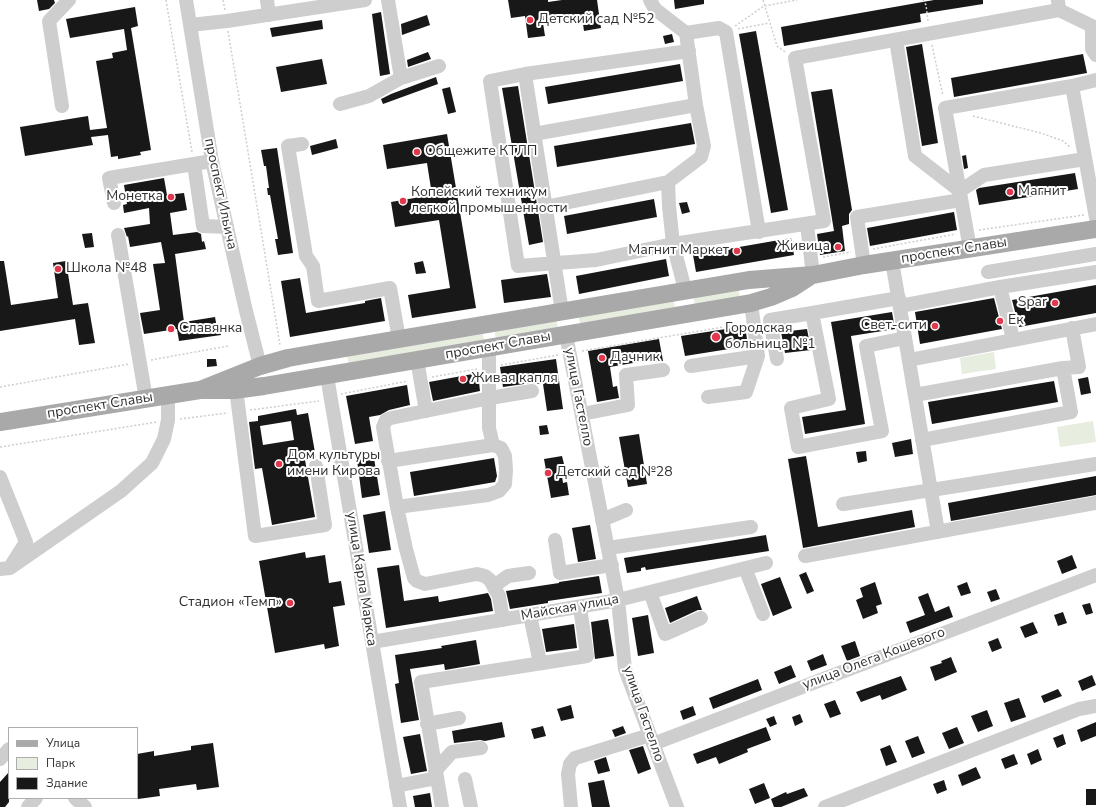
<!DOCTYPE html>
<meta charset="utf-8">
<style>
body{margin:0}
#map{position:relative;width:1096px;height:807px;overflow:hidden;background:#fff;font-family:"Nunito Sans",sans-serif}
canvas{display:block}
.legend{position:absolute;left:8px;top:727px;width:130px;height:72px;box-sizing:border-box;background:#fff;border:1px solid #adadad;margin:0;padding:5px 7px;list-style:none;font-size:12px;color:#313131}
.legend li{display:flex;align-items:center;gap:8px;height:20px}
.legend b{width:20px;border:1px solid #adadad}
</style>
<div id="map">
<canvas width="1096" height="807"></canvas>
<ul class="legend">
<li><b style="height:5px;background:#a9a9a9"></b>Улица</li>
<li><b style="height:11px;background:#e7eddf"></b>Парк</li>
<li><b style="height:11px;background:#181818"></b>Здание</li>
</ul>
</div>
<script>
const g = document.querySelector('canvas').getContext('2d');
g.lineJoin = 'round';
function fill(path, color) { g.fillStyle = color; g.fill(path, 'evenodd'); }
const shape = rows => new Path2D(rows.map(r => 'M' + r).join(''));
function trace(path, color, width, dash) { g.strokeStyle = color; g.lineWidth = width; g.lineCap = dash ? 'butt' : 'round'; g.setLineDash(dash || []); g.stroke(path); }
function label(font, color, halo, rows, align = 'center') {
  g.font = font + ' "Nunito Sans",sans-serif'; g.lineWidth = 4; g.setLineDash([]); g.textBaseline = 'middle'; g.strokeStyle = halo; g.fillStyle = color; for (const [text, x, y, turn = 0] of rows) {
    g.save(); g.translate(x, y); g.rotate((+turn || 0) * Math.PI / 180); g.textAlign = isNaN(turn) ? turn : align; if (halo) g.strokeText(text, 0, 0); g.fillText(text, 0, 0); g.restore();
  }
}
fill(shape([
 [738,287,740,298,695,305,693,295],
 [673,297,675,307,580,324,578,314],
 [556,317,558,328,496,339,494,328],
 [482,329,484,340,349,364,346,352],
 [994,352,996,369,962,374,960,358],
 [1093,421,1096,442,1060,447,1057,427]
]), '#e7eddf');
fill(shape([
 [37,0,54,0,55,3,49,9,39,11],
 [508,0,548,0,548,2,562,0,597,0,601,28,584,31,582,17,543,23,545,36,528,38,525,16,511,18],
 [674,0,704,0,704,4,675,9],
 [934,0,983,0,983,4,920,14,921,22,784,46,781,27],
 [135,7,138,26,131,28,151,150,140,152,141,155,118,159,118,156,111,157,108,135,91,137,93,145,25,156,20,127,88,116,90,130,107,128,96,61,113,58,112,53,127,50,124,29,70,38,66,19],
 [381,12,390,74,380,76,372,14],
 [427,15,430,25,402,35,401,24],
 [322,20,323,29,272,37,270,28],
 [756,31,788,210,771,213,739,34],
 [672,34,674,42,665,44,663,36],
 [922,44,938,143,922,146,906,47],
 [428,52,431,59,408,67,407,60],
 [1083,54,1087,73,954,97,951,78],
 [322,59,327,84,281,92,276,67],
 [680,64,683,81,548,104,545,87],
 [436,77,438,84,383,104,381,99,391,94],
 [518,86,543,242,529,245,502,88],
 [450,87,456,112,448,114,442,89],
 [832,89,852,210,849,214,849,224,842,226,845,251,820,255,817,234,834,231,811,92],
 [691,123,695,144,557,167,554,146],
 [447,134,476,308,412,318,408,295,450,288,439,220,395,227,391,202,432,195,427,163,387,169,383,145],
 [336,139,338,148,312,155,310,146],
 [277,148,293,253,278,255,275,239,278,239,270,195,268,195,267,188,269,188,266,166,264,166,261,150],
 [966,155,968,168,964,169,962,156],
 [1075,173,1078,189,979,205,976,190,979,188],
 [164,178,167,195,184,193,187,210,170,213,173,235,197,232,201,234,202,242,204,241,206,249,175,254,184,322,215,317,217,328,220,327,221,335,179,341,177,329,144,334,140,313,160,310,153,264,165,263,161,242,130,247,128,236,127,237,124,228,150,224,149,208,124,213,123,205,127,204,124,185],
 [654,199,657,217,567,234,564,216],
 [687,202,690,212,682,214,679,203],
 [954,212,957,230,870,246,867,228],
 [92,233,94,247,85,248,82,234],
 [791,238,794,255,696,272,693,255],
 [666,259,669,276,579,294,576,276],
 [0,261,4,261,11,305,58,298,53,263,66,261,73,305,88,303,95,343,79,345,75,319,0,331],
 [423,261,426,273,416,274,414,263],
 [547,274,551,297,504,303,501,280],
 [300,278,306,313,365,303,365,301,381,298,385,321,290,337,281,281],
 [1096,285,1096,313,1019,327,1012,300],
 [994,298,1002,329,920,344,915,312],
 [892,312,895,329,851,336,865,424,805,434,802,417,846,410,831,322],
 [745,326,748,346,685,356,681,336],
 [807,329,811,350,785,353,781,332],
 [659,339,663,361,650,363,650,360,610,367,613,387,617,386,619,398,597,402,588,351],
 [207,359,216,359,217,366,207,367],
 [556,359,563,409,547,411,543,384,537,384,531,383,503,387,500,367],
 [478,373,480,391,433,401,429,382],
 [1088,377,1091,393,1081,395,1078,379],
 [1054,381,1058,402,932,424,928,402],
 [407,385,410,405,389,410,380,415,369,417,373,441,355,444,346,396],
 [296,409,297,415,308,413,316,458,305,460,315,517,272,525,262,468,255,469,249,422,258,421,258,416],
 [291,421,294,440,263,445,260,426],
 [547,425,549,434,540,435,539,426],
 [639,434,647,484,628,487,619,437],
 [911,439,913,454,895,457,892,443],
 [866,451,867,461,858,463,856,452],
 [562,456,565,468,561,469,563,483,567,482,569,495,551,498,544,459],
 [806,456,818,527,912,510,915,527,803,548,788,459],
 [374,458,380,495,362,498,357,460],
 [494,458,497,476,495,482,414,496,410,472],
 [1096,476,1096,495,951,521,948,503],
 [385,511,391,550,369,553,363,515],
 [590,525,596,559,578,562,572,528],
 [766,535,769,551,646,570,645,567,641,568,641,571,627,573,624,558],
 [305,552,306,558,325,555,329,583,341,581,345,605,333,607,339,646,325,649,324,644,275,653,259,561],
 [1072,555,1077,568,1062,574,1057,561],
 [399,565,404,601,438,596,439,602,488,593,491,599,493,611,386,628,377,568],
 [806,572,814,591,807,594,799,575],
 [599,576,602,593,548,601,548,603,510,609,506,591,559,583,559,582],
 [780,577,792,608,773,616,761,584],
 [875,582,882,604,876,606,878,613,863,619,856,600,863,597,860,588],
 [967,582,971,593,961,596,957,586],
 [996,589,1000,599,991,602,987,592],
 [928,593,935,612,949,606,953,617,910,633,906,622,925,615,918,597],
 [697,596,702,610,698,610,670,623,665,608],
 [1090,603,1093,613,1086,615,1082,605],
 [1063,612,1067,623,1058,626,1054,615],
 [648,615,654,653,638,656,632,618],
 [608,619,614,656,595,659,591,622],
 [1033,622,1038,633,1025,638,1020,627],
 [574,624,577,648,546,652,542,629],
 [998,638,1002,648,992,652,988,642],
 [476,640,480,664,445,670,444,664,410,669,419,720,401,723,395,684,399,683,395,655,442,648,441,646],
 [855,641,860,656,847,661,841,646],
 [823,654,827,665,811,671,807,661],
 [951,657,957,672,935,681,930,667,942,663,941,661],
 [791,665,796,677,779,684,774,672],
 [1092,675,1096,685,1082,691,1078,681],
 [901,676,907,690,882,700,880,695,861,702,856,692],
 [758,679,762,690,713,709,709,698],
 [1058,689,1062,696,1044,703,1041,696],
 [1019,698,1026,717,1011,722,1004,703],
 [835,700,841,714,830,718,824,704],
 [571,705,574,718,561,721,557,709],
 [693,706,696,715,683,720,680,711],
 [987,710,993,726,978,732,971,716],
 [800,714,803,722,795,726,792,717],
 [774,716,777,724,770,727,766,719],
 [502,722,505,737,485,741,480,740,454,743,452,731],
 [1096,722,1096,736,1081,742,1077,730],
 [543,726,546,736,534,739,531,729],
 [623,726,626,733,615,737,612,730],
 [766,727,771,740,747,749,748,752,719,764,716,757,697,764,693,754],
 [957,727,964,743,949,749,942,733],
 [420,734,427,771,411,774,403,737],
 [1063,734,1066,744,1057,748,1053,738],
 [918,736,925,753,912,758,905,741],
 [213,743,219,787,197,790,196,784,159,789,160,796,138,799,137,754,154,751,154,756,191,750,191,746],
 [890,745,897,762,886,766,880,749],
 [643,746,651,769,638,774,629,750],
 [1038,749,1042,760,1031,765,1027,754],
 [1014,754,1018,764,1005,769,1001,759],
 [606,757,610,771,598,774,594,761],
 [976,767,981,778,962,786,958,775],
 [9,772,9,802,5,807,0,807,0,782],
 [604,780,610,807,592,807,588,783],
 [944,780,947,790,937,794,933,784],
 [764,783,770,798,755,804,749,789],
 [804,788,808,796,781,807,774,807,771,799,786,792,787,794],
 [1086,789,1096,789,1096,805,1086,805],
 [430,793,432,807,415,807,413,796]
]), '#181818');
trace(shape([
 [166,0,192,152],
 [223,0,225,10],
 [763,0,777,46,785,52],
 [923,0,926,5,928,21],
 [735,26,764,6,797,0],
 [738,29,769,23],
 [228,31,280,345],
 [932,45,943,96],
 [973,116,1041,133,1063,141,1071,148],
 [979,230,1084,215],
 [873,249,956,234],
 [823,257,851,252],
 [582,351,741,324],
 [151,360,228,346],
 [501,365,558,355],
 [432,377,477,369],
 [0,387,129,364],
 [341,394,408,381],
 [250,410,319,401],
 [180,419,228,413],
 [0,447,157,422]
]), '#cecece', 1.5, [2, 2]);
trace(shape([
 [186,0,212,161,246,311,260,366],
 [267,0,269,15],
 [650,0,655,9,686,33,696,105,704,146,701,157,668,182,669,206,673,244,683,282,684,291],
 [1058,0,1059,10,1092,26,1092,49,1096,55],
 [190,25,227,21,365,0],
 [686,33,719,28,726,32,759,232],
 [896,40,915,156,960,191,984,175,1085,159],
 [689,51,525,74,490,81,518,266,596,260,673,244,824,221,795,58,1059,10],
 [525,74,562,312],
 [401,78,439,66],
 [1072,86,1096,80],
 [340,104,369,96,401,78,388,0],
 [62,106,49,21,69,0],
 [534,134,696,105],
 [302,144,288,146,306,256,313,266,318,301,390,288,399,339],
 [194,164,203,226,227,227],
 [114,203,109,178,212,161],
 [545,207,668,182],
 [807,225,813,275],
 [118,235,146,399],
 [970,249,945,108,1072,86,1096,218],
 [892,261,938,532],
 [864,265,857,217,961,200],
 [988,272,1096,254],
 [1000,287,1013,339],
 [899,298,812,313,829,399,791,408,798,447,882,431,866,346,905,338],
 [900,306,1000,287,1096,272],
 [566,335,618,600,625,669,677,807],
 [489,348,489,428,493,445],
 [777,359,770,320,812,313],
 [417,360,426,411],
 [909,360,1096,324],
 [691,366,758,356],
 [327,376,400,807],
 [236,389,255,536,325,525,316,466],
 [915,395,1063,368,1079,367,1072,328],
 [708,397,746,392,758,356,751,303],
 [582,414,628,405,626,375,663,370],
 [922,440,1071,412,1063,368],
 [388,461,493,445,501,448,505,456,506,470,505,484,499,491,488,495,397,507],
 [0,477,26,542,12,564],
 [843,504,1096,464],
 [602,520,626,510],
 [555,540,560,573,612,565],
 [608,548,751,527],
 [805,556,1096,503],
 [745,568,763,614],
 [0,569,10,568,121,491,152,463,164,439,168,420,168,396],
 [494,586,508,576,529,573],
 [650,592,665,634,701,618],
 [530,615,540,663],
 [503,620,499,596,490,580,485,576,477,574,425,584,417,581,414,578,406,549,397,507,383,427,386,420,391,418,490,398,532,391],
 [372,642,618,600,766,563],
 [427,724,459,718],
 [653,744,1096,575],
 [0,759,9,749],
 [435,771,452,752,481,748],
 [465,779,471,807],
 [396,786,437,778],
 [75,798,85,807],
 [28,807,36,798],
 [442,807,421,682,587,656,580,607],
 [571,807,568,774,570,764,575,758,650,735],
 [825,807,1066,714,1079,709,1096,706]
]), '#cecece', 14);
trace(shape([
 [200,390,260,366,288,358,322,352,749,280,813,275,864,265,1096,229],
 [0,422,200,390,234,390,264,386,751,303,771,297,792,288,809,277]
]), '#a9a9a9', 18);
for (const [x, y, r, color] of [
 [530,20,4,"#e2384e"],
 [417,152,4,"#e2384e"],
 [1010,192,4,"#e2384e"],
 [171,197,4,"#e2384e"],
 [403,201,4,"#e2384e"],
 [838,247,4,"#e2384e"],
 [737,251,4,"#e2384e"],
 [58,269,4,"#e2384e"],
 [1055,303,4,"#e2384e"],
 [1000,321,4,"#e2384e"],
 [935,326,4,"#e2384e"],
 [171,329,4,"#e2384e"],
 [716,337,5,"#e2384e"],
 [602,358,4,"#e2384e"],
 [463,379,4,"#e2384e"],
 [279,464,4,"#e2384e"],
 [548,473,4,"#e2384e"],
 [290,603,4,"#e2384e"]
]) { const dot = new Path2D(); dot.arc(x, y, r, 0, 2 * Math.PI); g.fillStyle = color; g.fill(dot); trace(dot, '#fff', 1.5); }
label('14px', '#313131', '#fff', [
 ["Детский сад №52",538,20],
 ["Общежите КТЛП",425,152],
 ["Магнит",1018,192],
 ["Копейский техникум",411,193],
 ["легкой промышенности",411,209],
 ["Монетка",163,197,"right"],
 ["Живица",830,247,"right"],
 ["Магнит Маркет",729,251,"right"],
 ["Школа №48",66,269],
 ["Spar",1047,303,"right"],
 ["Ек",1008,321],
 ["Свет-сити",927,326,"right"],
 ["Славянка",179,329],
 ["Городская",725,329],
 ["больница №1",725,345],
 ["Дачник",610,358],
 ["Живая капля",471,379],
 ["Дом культуры",287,456],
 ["имени Кирова",287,472],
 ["Детский сад №28",556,473],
 ["Стадион «Темп»",282,603,"right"]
], 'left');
label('14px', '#313131', '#fff', [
 ["проспект Ильича",220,194,78],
 ["проспект Славы",954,251,-9],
 ["проспект Славы",498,346,-10],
 ["улица Гастелло",578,397,79],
 ["проспект Славы",100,406,-9],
 ["улица Карла Маркса",361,579,81],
 ["Майская улица",570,608,-10],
 ["улица Олега Кошевого",874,659,-21],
 ["улица Гастелло",643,714,71]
]);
</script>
